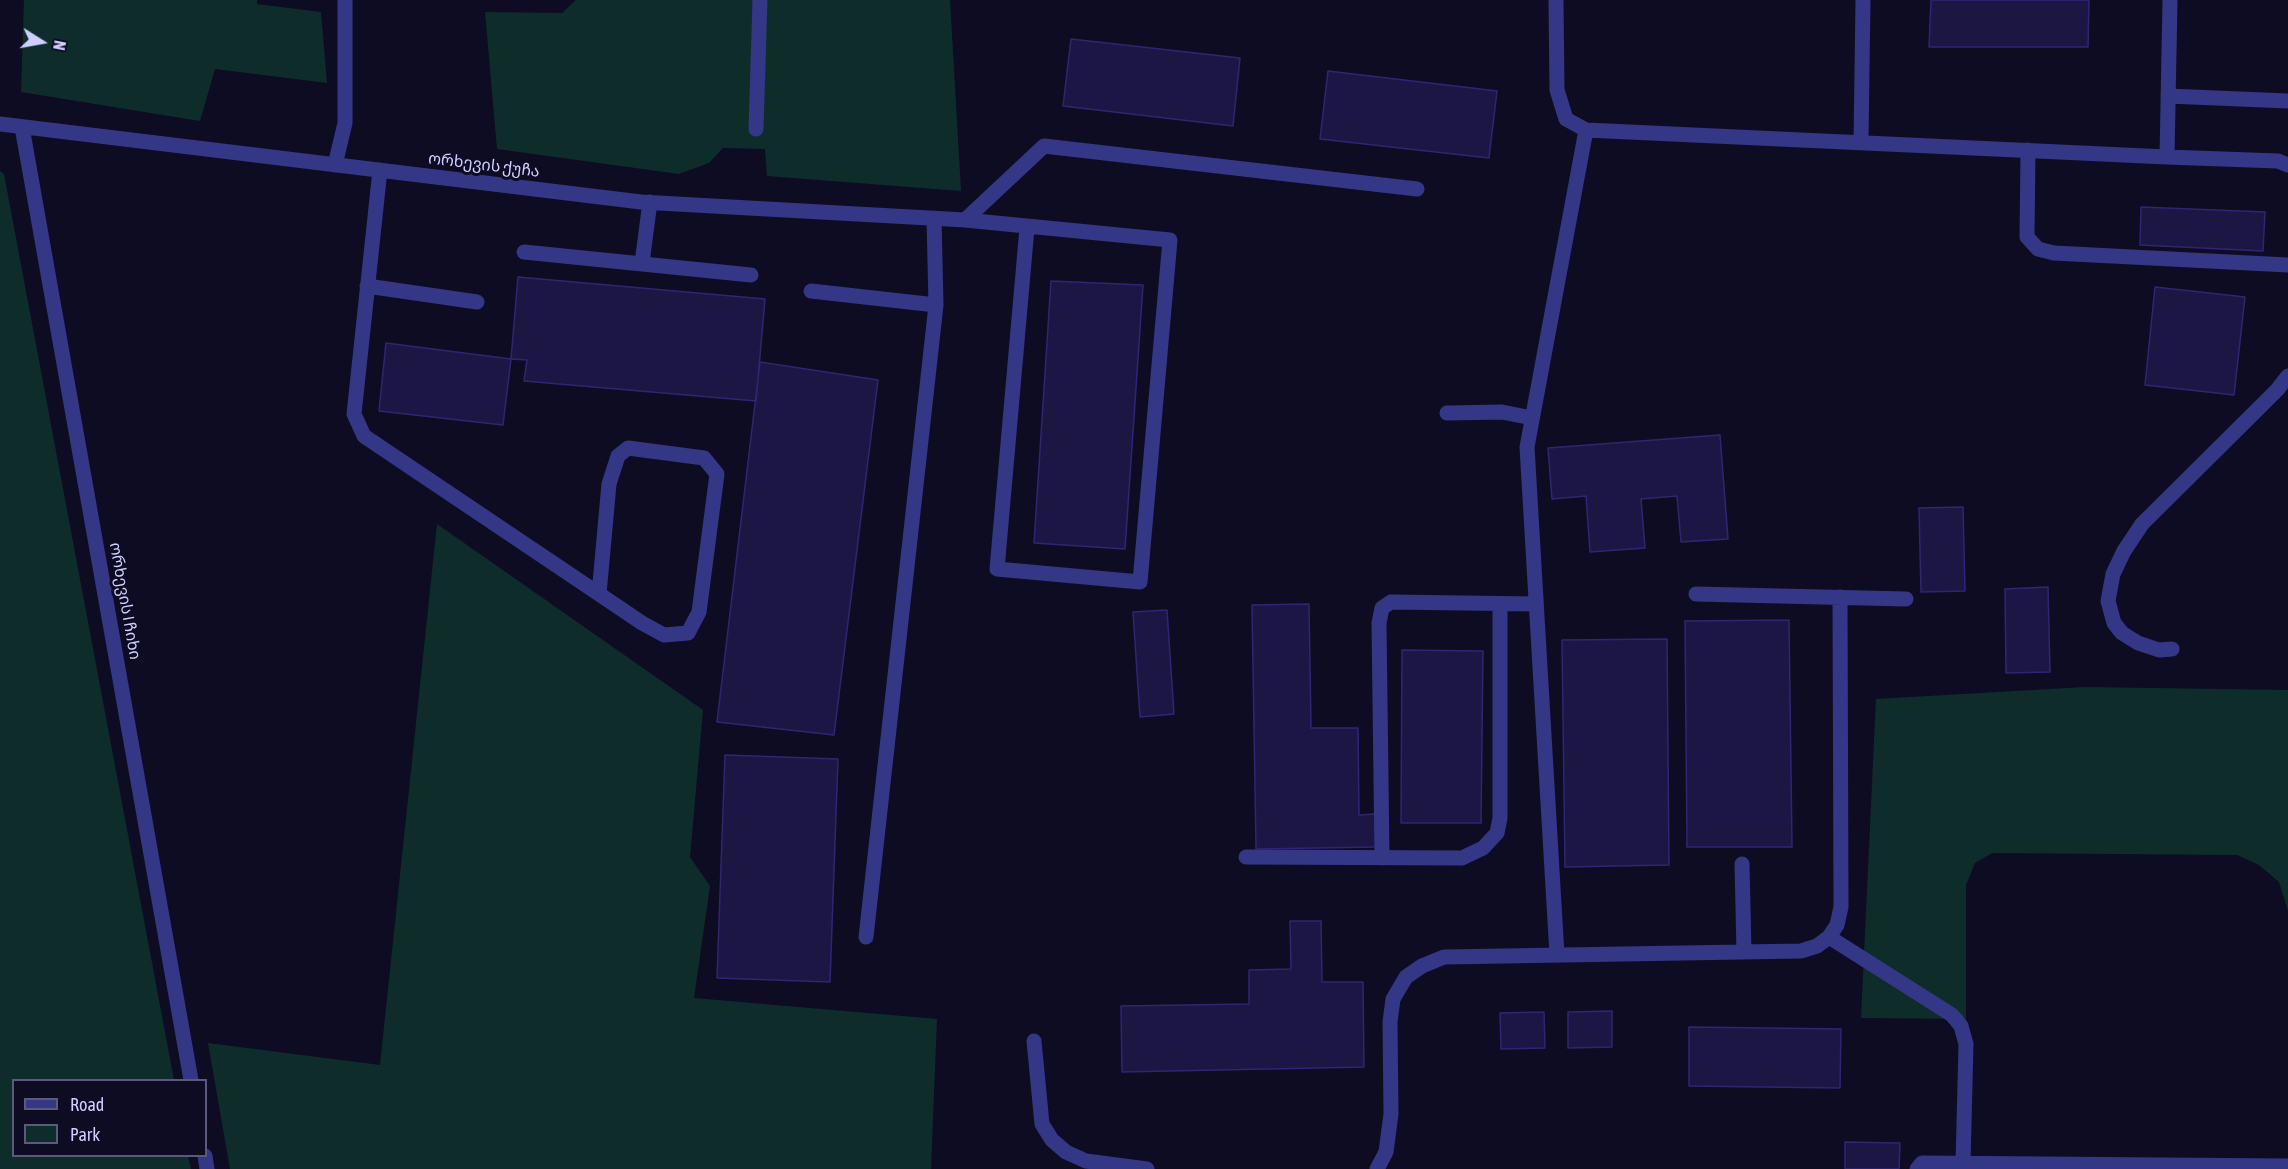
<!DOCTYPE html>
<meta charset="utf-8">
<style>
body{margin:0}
#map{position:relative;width:2288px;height:1169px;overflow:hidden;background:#0e0c23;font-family:"Asap Condensed",sans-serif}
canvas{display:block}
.legend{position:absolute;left:12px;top:1079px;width:195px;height:78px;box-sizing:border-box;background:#0e0c23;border:2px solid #5b5a7b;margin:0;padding:8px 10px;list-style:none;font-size:18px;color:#cfceff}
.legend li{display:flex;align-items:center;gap:12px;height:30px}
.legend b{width:30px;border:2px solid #5b5a7b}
.north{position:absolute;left:12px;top:12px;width:60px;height:60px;-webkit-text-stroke:4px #0e0c23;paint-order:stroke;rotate:101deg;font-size:16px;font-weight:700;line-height:24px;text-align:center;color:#cfceff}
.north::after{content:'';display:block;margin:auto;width:21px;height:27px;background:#cfceff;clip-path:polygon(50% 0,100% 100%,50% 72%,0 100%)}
</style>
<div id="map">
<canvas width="2288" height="1169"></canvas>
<ul class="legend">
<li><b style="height:8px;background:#333786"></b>Road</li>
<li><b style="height:16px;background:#0e2d2a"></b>Park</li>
</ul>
<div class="north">N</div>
</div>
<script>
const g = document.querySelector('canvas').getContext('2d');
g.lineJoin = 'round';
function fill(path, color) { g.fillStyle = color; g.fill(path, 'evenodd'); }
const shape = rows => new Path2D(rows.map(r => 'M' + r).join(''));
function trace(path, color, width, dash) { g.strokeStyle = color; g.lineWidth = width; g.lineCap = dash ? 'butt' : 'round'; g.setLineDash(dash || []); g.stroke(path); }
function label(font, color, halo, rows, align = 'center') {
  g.font = font + ' "Asap Condensed","Noto Sans Georgian",sans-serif'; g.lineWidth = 6; g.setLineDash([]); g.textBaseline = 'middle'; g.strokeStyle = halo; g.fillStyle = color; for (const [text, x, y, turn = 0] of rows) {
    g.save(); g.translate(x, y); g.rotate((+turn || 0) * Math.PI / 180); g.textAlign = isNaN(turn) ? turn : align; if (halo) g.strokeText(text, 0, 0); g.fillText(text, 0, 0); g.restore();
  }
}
fill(shape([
 [24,0,257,0,257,4,321,12,327,83,215,69,200,121,21,92],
 [576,0,950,0,961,191,767,176,765,149,723,148,709,163,679,174,497,149,485,12,562,13],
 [0,171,4,174,174,1080,14,1080,14,1156,188,1156,191,1169,0,1169],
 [437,524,703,710,690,857,710,886,694,998,937,1019,931,1169,230,1169,208,1043,380,1065],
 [2085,687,2288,690,2288,911,2279,882,2259,865,2237,855,1992,853,1975,863,1966,885,1966,1019,1861,1018,1876,699]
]), '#0e2d2a');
const building = shape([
 [1931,0,2089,0,2088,47,1929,47,1931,0],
 [1071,39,1240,58,1233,126,1063,106,1071,39],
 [1328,71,1497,91,1489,158,1320,139,1328,71],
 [2141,207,2265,212,2263,251,2140,245,2141,207],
 [518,277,765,299,756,401,524,381,527,360,511,359,518,277],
 [1051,281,1143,285,1125,549,1034,543,1051,281],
 [2155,287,2245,297,2234,395,2145,385,2155,287],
 [386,343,511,359,503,425,379,411,386,343],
 [760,362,878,380,834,735,717,722,760,362],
 [1720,435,1728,539,1681,542,1677,496,1641,499,1645,548,1590,552,1586,496,1552,499,1548,448,1720,435],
 [1963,507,1965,591,1921,592,1919,508,1963,507],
 [2048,587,2050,672,2006,673,2005,589,2048,587],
 [1309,604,1311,728,1358,728,1359,815,1375,814,1376,847,1256,849,1252,605,1309,604],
 [1167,610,1174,714,1140,717,1133,612,1167,610],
 [1789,620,1792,847,1687,847,1685,621,1789,620],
 [1667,639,1669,865,1565,867,1562,640,1667,639],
 [1402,650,1483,651,1481,823,1401,823,1402,650],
 [725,755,838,759,830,982,717,978,725,755],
 [1290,921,1321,921,1322,982,1363,982,1364,1067,1122,1072,1121,1006,1249,1004,1249,970,1291,969,1290,921],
 [1612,1011,1612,1047,1568,1048,1568,1012,1612,1011],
 [1544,1012,1545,1048,1501,1049,1500,1013,1544,1012],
 [1689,1027,1841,1029,1840,1088,1689,1086,1689,1027],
 [1845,1142,1900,1143,1899,1169,1845,1169,1845,1142]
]);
fill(building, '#1c1645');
trace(building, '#2f2673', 1.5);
trace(shape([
 [1556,0,1557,90,1566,119,1586,130,2167,157,2170,0],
 [2168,96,2288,101],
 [0,124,641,202,965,220,1170,240,1140,582,997,569,1027,228],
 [22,127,191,1080],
 [756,129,760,0],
 [1861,142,1863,0],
 [2028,150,2027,237,2038,249,2054,253,2288,265],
 [2167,157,2278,161,2288,165],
 [335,165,345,123,345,0],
 [380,170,354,414,364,436,599,594,642,623,664,635,688,633,699,612,717,474,704,458,628,448,618,456,609,484,599,594],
 [934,218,936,305],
 [965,220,1044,146,1417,189],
 [524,252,751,275],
 [642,263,650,202],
 [367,286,477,302],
 [811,291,936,305,866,937],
 [1447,413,1502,412,1532,418],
 [1696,594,1906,599],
 [2172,649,2159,650,2138,643,2122,633,2114,623,2108,601,2113,574,2124,551,2142,524,2277,390,2288,376],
 [1246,857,1462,858,1483,848,1497,833,1500,818,1500,604],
 [1382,858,1379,623,1382,608,1391,602,1536,604],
 [1742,864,1744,952],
 [1829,937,1952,1015,1961,1026,1966,1044,1963,1163],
 [1557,955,1527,447,1586,130],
 [1034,1041,1042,1124,1052,1140,1066,1152,1086,1161,1147,1169],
 [205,1156,207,1169],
 [1377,1169,1386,1152,1391,1114,1390,1022,1393,999,1406,977,1422,966,1444,957,1801,951,1817,946,1829,937,1837,925,1841,907,1840,597],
 [1917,1169,1922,1163,2288,1166]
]), '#333786', 15);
label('16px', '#cfceff', '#0e0c23', [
 ["ორხევის ქუჩა",484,165,7],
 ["ორხევის I ჩიხი",125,601,80]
]);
</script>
